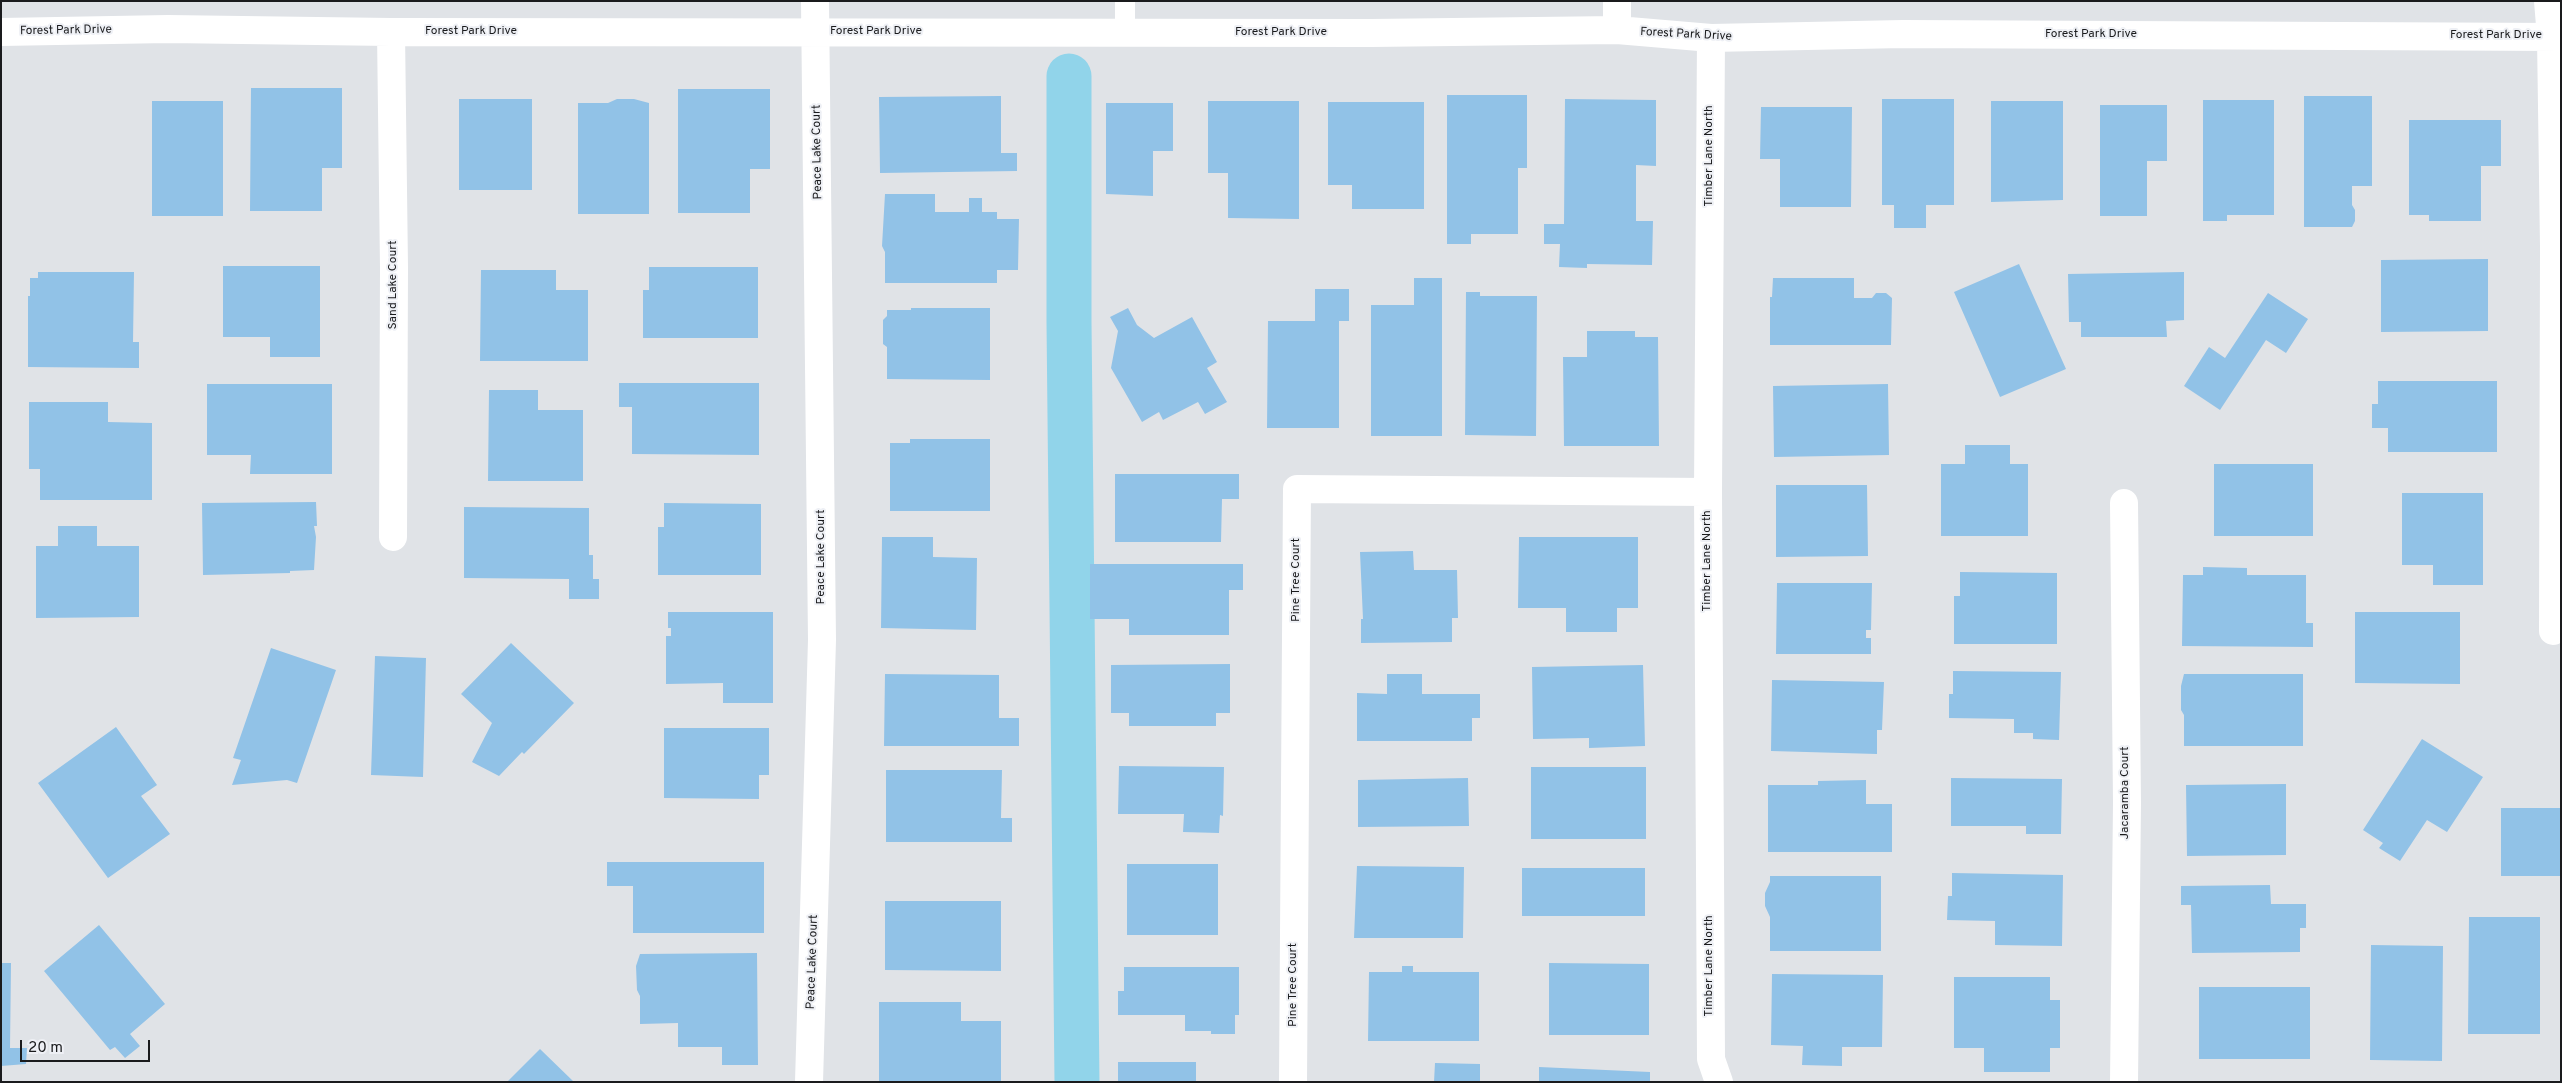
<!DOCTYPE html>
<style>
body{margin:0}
#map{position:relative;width:2562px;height:1083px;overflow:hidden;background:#e0e3e7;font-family:Overpass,sans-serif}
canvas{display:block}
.frame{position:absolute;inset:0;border:2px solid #1a1b1d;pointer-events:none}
.scale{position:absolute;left:20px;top:1040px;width:130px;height:22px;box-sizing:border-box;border:2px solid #1a1b1d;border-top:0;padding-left:6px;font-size:15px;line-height:18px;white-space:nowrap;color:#1a1b1d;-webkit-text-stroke:4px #eef0f5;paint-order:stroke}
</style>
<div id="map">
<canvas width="2562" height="1083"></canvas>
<div class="frame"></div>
<div class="scale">20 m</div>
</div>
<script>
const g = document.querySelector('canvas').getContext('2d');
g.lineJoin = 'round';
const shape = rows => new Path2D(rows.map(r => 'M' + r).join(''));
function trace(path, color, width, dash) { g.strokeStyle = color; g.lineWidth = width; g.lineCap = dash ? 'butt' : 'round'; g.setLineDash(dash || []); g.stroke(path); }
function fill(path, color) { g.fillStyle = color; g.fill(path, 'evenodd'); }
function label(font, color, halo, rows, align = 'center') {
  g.font = font + ' Overpass,sans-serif'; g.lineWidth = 4; g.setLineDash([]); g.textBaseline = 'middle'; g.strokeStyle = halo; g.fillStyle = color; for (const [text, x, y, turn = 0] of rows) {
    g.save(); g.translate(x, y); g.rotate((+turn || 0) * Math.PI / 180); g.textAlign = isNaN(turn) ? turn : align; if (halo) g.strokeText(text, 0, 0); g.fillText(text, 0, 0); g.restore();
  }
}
trace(shape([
 [1069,76,1069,322,1077,1082]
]), '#91d4ea', 45);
fill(shape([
 [251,88,342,88,342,168,322,168,322,211,250,211],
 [678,89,770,89,770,169,750,169,750,213,678,213],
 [1447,95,1527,95,1527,168,1518,168,1518,234,1471,234,1471,244,1447,244],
 [1001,96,1001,153,1017,153,1017,171,880,173,879,97],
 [2304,96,2372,96,2372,186,2352,186,2352,205,2355,210,2355,221,2352,227,2304,227],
 [459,99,532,99,532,190,459,190],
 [617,99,634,99,649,103,649,214,578,214,578,103,608,103],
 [1565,99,1656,100,1656,166,1636,165,1636,221,1653,221,1652,265,1587,264,1587,268,1559,267,1560,244,1544,244,1544,224,1564,224],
 [1882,99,1954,99,1954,205,1926,205,1926,228,1894,228,1894,205,1882,205],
 [2203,100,2274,100,2274,215,2227,215,2227,221,2203,221],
 [152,101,223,101,223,216,152,216],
 [1208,101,1299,101,1299,219,1228,218,1228,173,1208,173],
 [1991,101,2063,101,2063,200,1991,202],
 [1328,102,1424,102,1424,209,1352,209,1352,185,1328,185],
 [1106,103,1173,103,1173,151,1153,151,1153,196,1106,194],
 [2100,105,2167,105,2167,161,2147,161,2147,216,2100,216],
 [1761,107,1852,107,1851,207,1780,207,1780,159,1760,159],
 [2409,120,2501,120,2501,166,2481,166,2481,221,2429,221,2429,215,2409,215],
 [885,194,935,194,935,212,969,212,969,198,982,198,982,212,997,212,997,219,1019,219,1018,270,997,270,997,283,885,283,885,252,882,246],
 [2488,259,2488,331,2381,332,2381,260],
 [2019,264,2066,369,2000,397,1954,292],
 [223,266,320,266,320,357,270,357,270,337,223,337],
 [649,267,758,267,758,338,643,338,643,290,649,290],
 [481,270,556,270,556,290,588,290,588,361,480,361],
 [38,272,134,272,133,342,139,342,139,368,28,367,28,296,30,296,30,278,38,278],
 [2184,272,2184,320,2166,321,2167,337,2081,337,2081,322,2069,322,2068,274],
 [1414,278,1442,278,1442,436,1371,436,1371,305,1414,305],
 [1773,278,1854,278,1854,298,1872,298,1876,293,1886,293,1892,298,1891,345,1770,345,1770,297,1772,297],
 [1315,289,1349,289,1349,321,1339,321,1339,428,1267,428,1268,321,1315,321],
 [1466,292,1480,292,1480,296,1537,296,1536,436,1465,435],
 [2268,293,2308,319,2286,353,2266,340,2220,410,2184,386,2209,347,2225,358],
 [911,308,990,308,990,380,887,379,887,347,883,344,883,320,887,316,887,310,911,310],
 [1128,308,1137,325,1154,338,1192,317,1217,362,1207,368,1227,402,1205,414,1198,402,1163,420,1159,412,1142,422,1111,368,1118,331,1110,317],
 [1587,331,1635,331,1635,337,1658,337,1659,446,1564,446,1563,357,1587,357],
 [2378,381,2497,381,2497,452,2388,452,2388,428,2372,428,2372,404,2378,404],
 [619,383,759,383,759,455,632,454,632,407,619,407],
 [207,384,332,384,332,474,250,474,251,455,207,455],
 [1888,384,1889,455,1774,457,1773,386],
 [489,390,538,390,538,410,583,410,583,481,488,481],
 [29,402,108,402,108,422,152,423,152,500,40,500,40,469,29,469],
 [910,439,990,439,990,511,890,511,890,443,910,443],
 [1965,445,2010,445,2010,464,2028,464,2028,536,1941,536,1941,464,1965,464],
 [2214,464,2313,464,2313,536,2214,536],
 [1115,474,1239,474,1239,499,1222,499,1221,542,1115,542],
 [1776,485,1867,485,1868,556,1776,557],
 [2402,493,2483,493,2483,585,2433,585,2433,565,2402,565],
 [316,502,317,526,314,526,316,537,314,570,290,571,290,573,203,575,202,503],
 [664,503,761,504,761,575,658,575,658,527,664,527],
 [464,507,589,508,589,555,593,555,593,579,599,579,599,599,569,599,569,579,464,578],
 [58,526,97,526,97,546,139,546,139,617,36,618,36,546,58,546],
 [882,537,933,537,933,557,977,558,976,630,881,628],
 [1519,537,1638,537,1638,608,1617,608,1617,632,1566,632,1566,608,1518,608],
 [1413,551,1414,570,1457,570,1458,618,1452,618,1452,642,1361,643,1361,619,1363,619,1360,552],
 [1090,564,1243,564,1243,590,1229,590,1229,635,1129,635,1129,619,1090,619],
 [2203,567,2247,568,2247,575,2306,575,2306,623,2313,623,2313,647,2182,646,2183,575,2203,575],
 [1960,572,2057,573,2057,644,1954,644,1954,596,1960,596],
 [1777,583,1872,583,1871,630,1866,630,1866,638,1871,638,1871,654,1776,654],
 [668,612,773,612,773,703,723,703,723,683,666,684,666,636,671,636,671,628,668,628],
 [2355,612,2460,612,2460,684,2355,683],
 [511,643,574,703,524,754,522,752,499,776,472,762,492,723,461,694],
 [271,648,336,670,297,783,287,780,232,785,241,760,233,758],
 [375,656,426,658,423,777,371,775],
 [1230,664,1230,713,1216,713,1216,726,1129,726,1129,713,1111,713,1111,665],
 [1643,665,1645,746,1589,748,1589,738,1533,739,1532,667],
 [1953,671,2061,672,2059,740,2033,739,2033,733,2014,733,2014,719,1949,718,1949,694,1953,694],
 [885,674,999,675,999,718,1019,718,1019,746,884,746],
 [1387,674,1422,674,1422,694,1480,694,1480,718,1472,718,1472,741,1357,741,1357,693,1387,694],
 [2184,674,2303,674,2303,746,2184,746,2184,715,2181,710,2181,686],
 [1772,680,1884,682,1882,730,1877,730,1877,754,1771,751],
 [116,727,157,785,141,796,170,834,108,878,38,783],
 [664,728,769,728,769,775,759,775,759,799,664,798],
 [2422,739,2483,777,2447,832,2427,820,2400,861,2379,848,2383,843,2363,830],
 [1119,766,1224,767,1223,816,1220,815,1219,833,1183,832,1184,814,1118,814],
 [1531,767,1646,767,1646,839,1531,839],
 [886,770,1002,770,1001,818,1012,818,1012,842,886,842],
 [1468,778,1469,826,1358,827,1358,780],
 [1951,778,2062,779,2061,834,2026,834,2026,826,1951,826],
 [1866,780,1866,804,1892,804,1892,852,1768,852,1768,785,1818,785,1818,781],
 [2286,784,2286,855,2187,856,2186,785],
 [2501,808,2561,808,2561,876,2501,876],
 [607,862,764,862,764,933,633,933,633,886,607,886],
 [1127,864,1218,864,1218,935,1127,935],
 [1357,866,1464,867,1463,938,1354,938],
 [1522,868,1645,868,1645,916,1522,916],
 [1952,873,2063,875,2062,946,1995,945,1995,921,1947,920,1948,896,1952,896],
 [1770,876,1881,876,1881,951,1770,951,1770,917,1765,906,1765,893,1770,882],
 [2270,885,2271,904,2306,904,2306,928,2300,928,2300,952,2192,953,2191,905,2181,905,2181,886],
 [885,901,1001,901,1001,971,885,970],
 [2469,917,2540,917,2540,1034,2468,1034],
 [99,925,165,1004,130,1034,140,1046,125,1058,115,1047,110,1050,44,971],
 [2371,945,2443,946,2442,1061,2370,1060],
 [757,953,758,1065,722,1065,722,1047,678,1047,678,1023,640,1024,640,996,637,990,636,966,640,954],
 [1,963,11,963,10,1048,27,1048,26,1064,1,1066],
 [1549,963,1649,964,1649,1035,1549,1035],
 [1402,966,1413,966,1413,972,1479,972,1479,1041,1368,1041,1369,972,1402,972],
 [1124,967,1239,967,1239,1015,1235,1015,1235,1034,1211,1034,1211,1031,1185,1031,1185,1015,1118,1015,1118,991,1124,991],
 [1772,974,1883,975,1882,1047,1842,1047,1842,1066,1802,1065,1803,1046,1771,1045],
 [1954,977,2050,977,2050,1000,2060,1000,2060,1048,2050,1048,2050,1072,1984,1072,1984,1048,1954,1048],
 [2199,987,2310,987,2310,1059,2199,1059],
 [879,1002,961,1002,961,1021,1001,1021,1001,1082,879,1082],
 [540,1049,574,1082,507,1082],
 [1118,1062,1196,1062,1196,1082,1118,1082],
 [1435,1063,1480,1064,1480,1082,1434,1082],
 [1539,1067,1650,1072,1650,1082,1539,1082]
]), '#91c2e7');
trace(shape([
 [1125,1,1125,32]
]), '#fff', 20);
trace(shape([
 [2548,1,2551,37,2554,247,2553,631],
 [1617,30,1617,1],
 [1,32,168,29,391,32,1371,33,1617,30,1711,38,1903,34,2561,37],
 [391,32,394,268,393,537],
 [1711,38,1708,492,1711,1059,1719,1082],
 [809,1082,822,640,815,1],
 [1293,1082,1297,489,1708,492],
 [2124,1082,2127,803,2124,503]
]), '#fff', 28);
label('12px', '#1a1b1d', '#eef0f5', [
 ["Forest Park Drive",66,31,-1],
 ["Forest Park Drive",471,32],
 ["Forest Park Drive",876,32],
 ["Forest Park Drive",1281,33],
 ["Forest Park Drive",1686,35,3],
 ["Forest Park Drive",2091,35],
 ["Forest Park Drive",2496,36],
 ["Peace Lake Court",818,152,-91],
 ["Timber Lane North",1710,156,-90],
 ["Sand Lake Court",394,285,-90],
 ["Peace Lake Court",822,557,-90],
 ["Timber Lane North",1708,561,-90],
 ["Pine Tree Court",1297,580,-90],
 ["Jacaramba Court",2126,793,-90],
 ["Peace Lake Court",813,962,-88],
 ["Timber Lane North",1710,966,-90],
 ["Pine Tree Court",1294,985,-90]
]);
</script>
